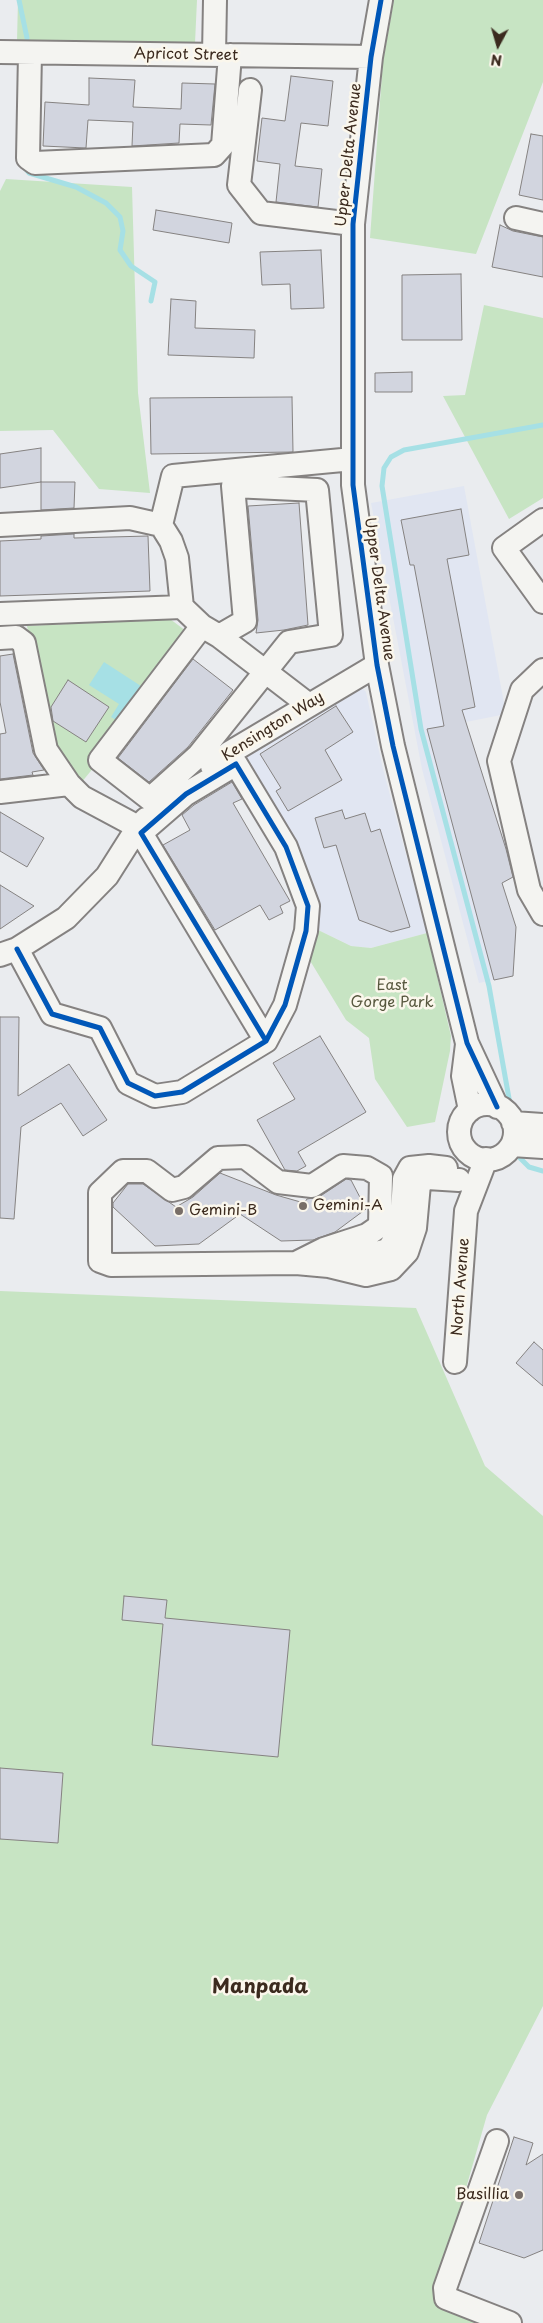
<!DOCTYPE html>
<style>
body{margin:0}
#map{position:relative;width:543px;height:2323px;overflow:hidden;background:#eaecef;font-family:"Playpen Sans",sans-serif}
canvas{display:block}
.north{position:absolute;left:473px;top:20px;width:50px;height:50px;-webkit-text-stroke:4px #fbf7ec;paint-order:stroke;rotate:186deg;font-size:14px;font-weight:700;line-height:20px;text-align:center;color:#3b2a1e}
.north::after{content:'';display:block;margin:auto;width:18px;height:22px;background:#3b2a1e;clip-path:polygon(50% 0,100% 100%,50% 72%,0 100%)}
</style>
<div id="map">
<canvas width="543" height="2323"></canvas>
<div class="north">N</div>
</div>
<script>
const g = document.querySelector('canvas').getContext('2d');
g.lineJoin = 'round';
function fill(path, color) { g.fillStyle = color; g.fill(path, 'evenodd'); }
const shape = rows => new Path2D(rows.map(r => 'M' + r).join(''));
function trace(path, color, width, dash) { g.strokeStyle = color; g.lineWidth = width; g.lineCap = dash ? 'butt' : 'round'; g.setLineDash(dash || []); g.stroke(path); }
function label(font, color, halo, rows, align = 'center') {
  g.font = font + ' "Playpen Sans",sans-serif'; g.lineWidth = 5; g.setLineDash([]); g.textBaseline = 'middle'; g.strokeStyle = halo; g.fillStyle = color; for (const [text, x, y, turn = 0] of rows) {
    g.save(); g.translate(x, y); g.rotate((+turn || 0) * Math.PI / 180); g.textAlign = isNaN(turn) ? turn : align; if (halo) g.strokeText(text, 0, 0); g.fillText(text, 0, 0); g.restore();
  }
}
fill(shape([
 [464,486,506,714,466,722,515,876,502,883,516,927,513,976,479,983,422,769,371,503],
 [361,687,366,692,383,769,427,933,371,948,351,946,314,928,241,759,351,688]
]), '#e1e6f2');
fill(shape([
 [18,0,197,0,195,43,17,41],
 [394,0,543,0,543,82,476,254,370,238,383,61],
 [6,179,132,187,138,393,150,493,99,489,53,430,0,431,0,191],
 [484,305,543,318,543,498,509,519,443,396,465,395],
 [170,619,198,640,81,783,52,746,27,626],
 [314,928,351,946,371,948,427,933,451,1036,450,1051,435,1122,407,1127,375,1079,369,1038,346,1020,309,959],
 [0,1291,416,1308,485,1466,543,1516,543,2006,487,2115,435,2296,497,2323,0,2323]
]), '#c7e4c3');
fill(shape([
 [104,662,144,688,121,723,111,717,119,704,89,685]
]), '#a6e0e5');
trace(shape([
 [19,0,27,38],
 [25,168,29,173,76,187,106,203,120,217,123,231,120,250,131,266,155,282,151,301],
 [510,1104,489,986,421,729,382,486,384,468,391,457,404,450,543,425],
 [519,1157,529,1167,543,1171]
]), '#a6e0e5', 5);
const building = shape([
 [291,76,333,81,328,126,301,123,295,166,322,169,318,207,276,202,280,164,257,161,262,118,285,121,291,76],
 [89,78,135,80,133,107,181,109,182,83,215,84,211,125,180,124,179,143,132,146,133,122,88,120,86,148,43,146,45,102,89,105,89,78],
 [531,134,543,136,543,200,519,195,531,134],
 [156,210,232,223,229,243,153,230,156,210],
 [500,225,513,231,543,237,543,277,492,267,500,225],
 [321,250,324,308,291,309,290,284,262,285,260,252,321,250],
 [461,274,462,340,402,340,402,275,461,274],
 [171,299,196,301,195,328,255,330,254,358,168,355,171,299],
 [412,372,412,392,375,392,375,373,412,372],
 [292,397,293,452,151,454,150,398,292,397],
 [41,448,41,482,0,488,0,454,41,448],
 [41,482,75,482,74,508,41,510,41,482],
 [299,503,308,625,284,630,256,633,258,620,248,506,299,503],
 [461,509,469,555,447,559,475,707,462,710,506,849,513,877,502,883,516,927,513,976,494,980,427,729,444,726,414,565,410,565,401,520,461,509],
 [74,534,74,538,148,536,150,591,0,596,0,541,41,539,41,536,74,534],
 [13,654,33,753,44,770,32,772,33,775,0,779,0,734,6,733,0,702,0,656,13,654],
 [193,659,233,690,188,747,149,782,118,758,193,659],
 [68,680,109,707,86,742,53,721,51,707,68,680],
 [336,706,353,732,325,750,342,780,288,811,276,791,281,788,260,754,336,706],
 [232,782,242,799,233,803,290,901,280,906,283,913,269,920,260,905,215,930,163,845,190,830,182,815,194,805,232,782],
 [342,810,345,819,365,813,371,832,380,829,410,927,391,932,359,920,336,845,324,848,315,818,342,810],
 [0,812,44,838,27,867,0,851,0,812],
 [0,885,34,906,0,929,0,885],
 [0,1017,19,1017,18,1096,69,1064,107,1120,83,1136,61,1103,21,1127,14,1219,0,1218,0,1017],
 [320,1036,366,1112,298,1152,306,1166,297,1171,285,1170,257,1120,295,1099,273,1063,320,1036],
 [220,1173,276,1195,304,1203,307,1199,319,1197,346,1179,351,1180,366,1209,335,1232,313,1240,281,1241,240,1214,199,1244,155,1246,113,1207,113,1203,128,1184,143,1184,176,1207,193,1197,220,1173],
 [534,1342,543,1350,543,1386,516,1363,534,1342],
 [124,1596,167,1600,165,1618,290,1630,278,1757,152,1745,163,1624,122,1620,124,1596],
 [0,1768,63,1773,58,1843,0,1839,0,1768],
 [514,2137,533,2143,526,2165,543,2154,543,2250,524,2258,479,2243,514,2137]
]);
fill(building, '#d2d5df');
trace(building, '#858281', 1);
const minor = shape([
 [381,0,371,57,353,224,353,485,377,665,393,746,467,1043,497,1107],
 [0,52,371,57],
 [30,53,28,158,35,163,214,155,223,145,230,55],
 [214,55,215,0],
 [250,90,239,185,261,213,353,224],
 [516,218,543,224],
 [543,520,504,548,543,602],
 [0,525,130,518,161,525,171,541,177,558,182,607],
 [161,525,173,476,353,459],
 [0,614,182,607,202,626,219,636,309,705],
 [202,626,100,760,150,799,198,756,289,642,331,635,317,490,233,486,245,621,219,636],
 [0,638,16,637,24,643,46,750,69,784,82,797,138,827],
 [543,670,522,690,499,761,529,890,543,914],
 [212,766,229,753,377,665],
 [0,792,69,784],
 [17,949,52,1014,100,1028,128,1083,155,1096,182,1092,266,1041,141,833,186,794,236,764,286,847,308,906,306,931,285,1005,266,1041],
 [0,955,17,949,66,918,107,876,138,827,146,819],
 [467,1044,463,1076,470,1110],
 '459 1132a28 28 0 1 1 56 0a28 28 0 1 1-56 0Z',
 [513,1123,543,1125],
 [512,1145,543,1147],
 [296,1263,324,1249,367,1235,380,1226,381,1176,367,1168,343,1166,312,1186,278,1182,245,1157,218,1158,184,1187,172,1190,147,1171,123,1171,100,1193,100,1261,111,1265,296,1263,329,1266,366,1275,391,1269,407,1252,415,1228,419,1184,427,1178,459,1180],
 [332,1265,388,1250,401,1230,404,1179,410,1168,429,1166,446,1168],
 [455,1362,466,1211,486,1159],
 [497,2141,445,2288,446,2298,510,2323]
]);
trace(minor, '#858281', 26);
trace(minor, '#f4f4f1', 22);
trace(shape([
 [381,0,371,57,353,224,353,485,377,665,393,746,467,1043,497,1107],
 [17,949,52,1014,100,1028,128,1083,155,1096,182,1092,266,1041,141,833,186,794,236,764,286,847,308,906,306,931,285,1005,266,1041]
]), '#0057b8', 5);
for (const [x, y, r, color] of [
 [303,1206,5,"#786e67"],
 [179,1211,5,"#786e67"],
 [519,2195,5,"#786e67"]
]) { const dot = new Path2D(); dot.arc(x, y, r, 0, 2 * Math.PI); g.fillStyle = color; g.fill(dot); trace(dot, '#fbf7ec', 2); }
label('15px', '#3b2a1e', '#fbf7ec', [
 ["Apricot Street",186,55,1],
 ["Upper Delta Avenue",349,155,-84],
 ["Upper Delta Avenue",379,589,82],
 ["Kensington Way",273,727,-32],
 ["North Avenue",461,1287,-86]
]);
label('15px', '#57573e', '#fbf7ec', [
 ["East",392,986],
 ["Gorge Park",392,1003]
]);
label('15px', '#3b2a1e', '#fbf7ec', [
 ["Gemini-A",313,1206],
 ["Gemini-B",189,1211],
 ["Basillia",509,2195,"right"]
], 'left');
label('bold 20px', '#3b2a1e', '#fbf7ec', [
 ["Manpada",260,1987]
]);
</script>
